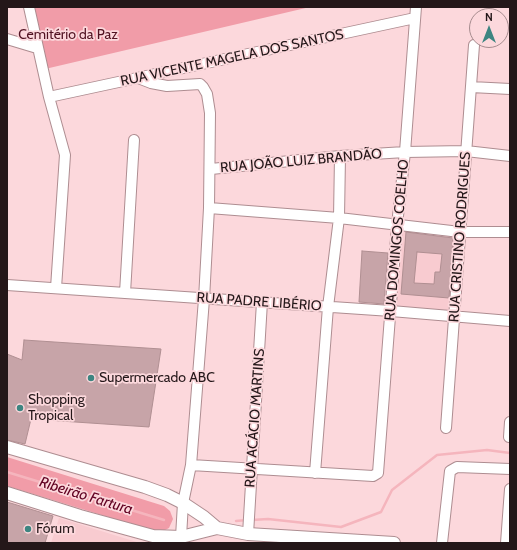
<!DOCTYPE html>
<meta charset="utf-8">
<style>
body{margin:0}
#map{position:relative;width:517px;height:550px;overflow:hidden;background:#fcd8dc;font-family:Cabin,sans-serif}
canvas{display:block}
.frame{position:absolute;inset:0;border:8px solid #241719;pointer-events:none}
.north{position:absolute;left:469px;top:8px;width:40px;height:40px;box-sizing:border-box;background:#fcd8dc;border:1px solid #a68b8e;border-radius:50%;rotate:0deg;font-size:11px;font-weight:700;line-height:16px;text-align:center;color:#241719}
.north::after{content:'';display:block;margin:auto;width:14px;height:18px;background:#3d8581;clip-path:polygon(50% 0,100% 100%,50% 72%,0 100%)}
</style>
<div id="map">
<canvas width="517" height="550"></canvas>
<div class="frame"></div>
<div class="north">N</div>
</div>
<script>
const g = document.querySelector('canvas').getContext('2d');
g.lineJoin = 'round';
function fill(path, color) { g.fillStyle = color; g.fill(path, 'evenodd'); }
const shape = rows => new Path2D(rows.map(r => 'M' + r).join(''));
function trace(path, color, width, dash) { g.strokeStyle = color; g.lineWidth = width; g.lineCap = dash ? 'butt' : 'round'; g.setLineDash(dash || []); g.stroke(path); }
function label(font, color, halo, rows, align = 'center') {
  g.font = font + ' Cabin,sans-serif'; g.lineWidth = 3.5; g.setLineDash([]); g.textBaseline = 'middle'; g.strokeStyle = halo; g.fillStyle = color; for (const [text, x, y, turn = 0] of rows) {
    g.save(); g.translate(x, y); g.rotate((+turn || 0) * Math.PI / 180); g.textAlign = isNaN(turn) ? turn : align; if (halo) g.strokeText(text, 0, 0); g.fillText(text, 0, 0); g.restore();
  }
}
fill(shape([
 [402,229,457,233,450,311,395,307],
 [59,518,140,543,51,543]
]), '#f8cbd0');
fill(shape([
 [32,7,310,7,45,69],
 [7,457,164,506,170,511,173,519,169,528,163,531,157,532,7,486]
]), '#f19ca8');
trace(shape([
 [7,472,164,520],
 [252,520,268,519,341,527,381,512,392,490,437,455,487,450,510,453],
 [236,521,247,520]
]), '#f5b5bd', 2.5);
const building = shape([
 [406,232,453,238,449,298,401,294,406,232],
 [417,252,442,254,440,272,435,272,434,284,414,283,417,252],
 [362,251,388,253,384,304,359,302,362,251],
 [24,340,161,349,149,427,31,419,25,444,7,440,7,354,22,360,24,340],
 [7,502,53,516,45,543,7,543,7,502]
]);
fill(building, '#c7a4a8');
trace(building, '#b08f92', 1);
const minor = shape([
 [29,7,49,97,65,155,56,288],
 [7,39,37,48],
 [138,78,151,83,167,86,200,84,203,87,207,94,210,113,209,208,204,299,191,465,183,503,181,537],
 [471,87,510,89],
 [49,97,415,18],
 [211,169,340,156,405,152,466,151,510,156],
 [209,208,339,218,460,232,510,232],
 [7,285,391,311,510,321],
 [125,293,134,140],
 [446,428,474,45],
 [509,437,510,422],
 [191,465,373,476,378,473,397,225,405,152,416,7],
 [315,473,328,307,339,218,340,156],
 [248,534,262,302],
 [442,543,450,471,457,467,510,469],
 [506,543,510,489]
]);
const tertiary = shape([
 [7,447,145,487,167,495,183,503,204,517,217,528],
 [7,493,80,516,153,536,181,537,217,528,248,534,394,543]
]);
trace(minor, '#ae8d91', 12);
trace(tertiary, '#ae8d91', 14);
trace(minor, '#fff', 10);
trace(tertiary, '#fff', 12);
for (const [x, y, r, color] of [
 [91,378,4,"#3d8581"],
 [20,408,4,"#3d8581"],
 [28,529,4,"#3d8581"]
]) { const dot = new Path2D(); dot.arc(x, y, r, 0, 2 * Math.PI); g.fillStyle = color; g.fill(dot); trace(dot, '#fcd8dc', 1.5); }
label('14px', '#521322', '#fcd8dc', [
 ["Cemitério da Paz",68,35]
]);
label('14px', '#241719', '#fcd8dc', [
 ["RUA VICENTE MAGELA DOS SANTOS",232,58,-12],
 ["RUA JOÃO LUIZ BRANDÃO",301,161,-5],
 ["RUA CRISTINO RODRIGUES",460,237,-86],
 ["RUA DOMINGOS COELHO",397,240,-85],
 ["RUA PADRE LIBÉRIO",259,302,4],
 ["RUA ACÁCIO MARTINS",255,418,-86]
]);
label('14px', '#241719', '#fcd8dc', [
 ["Supermercado ABC",99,378],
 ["Shopping",28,400],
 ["Tropical",28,416],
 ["Fórum",36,529]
], 'left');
label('italic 15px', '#610222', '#fcd8dc', [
 ["Ribeirão Fartura",86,496,17]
]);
</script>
